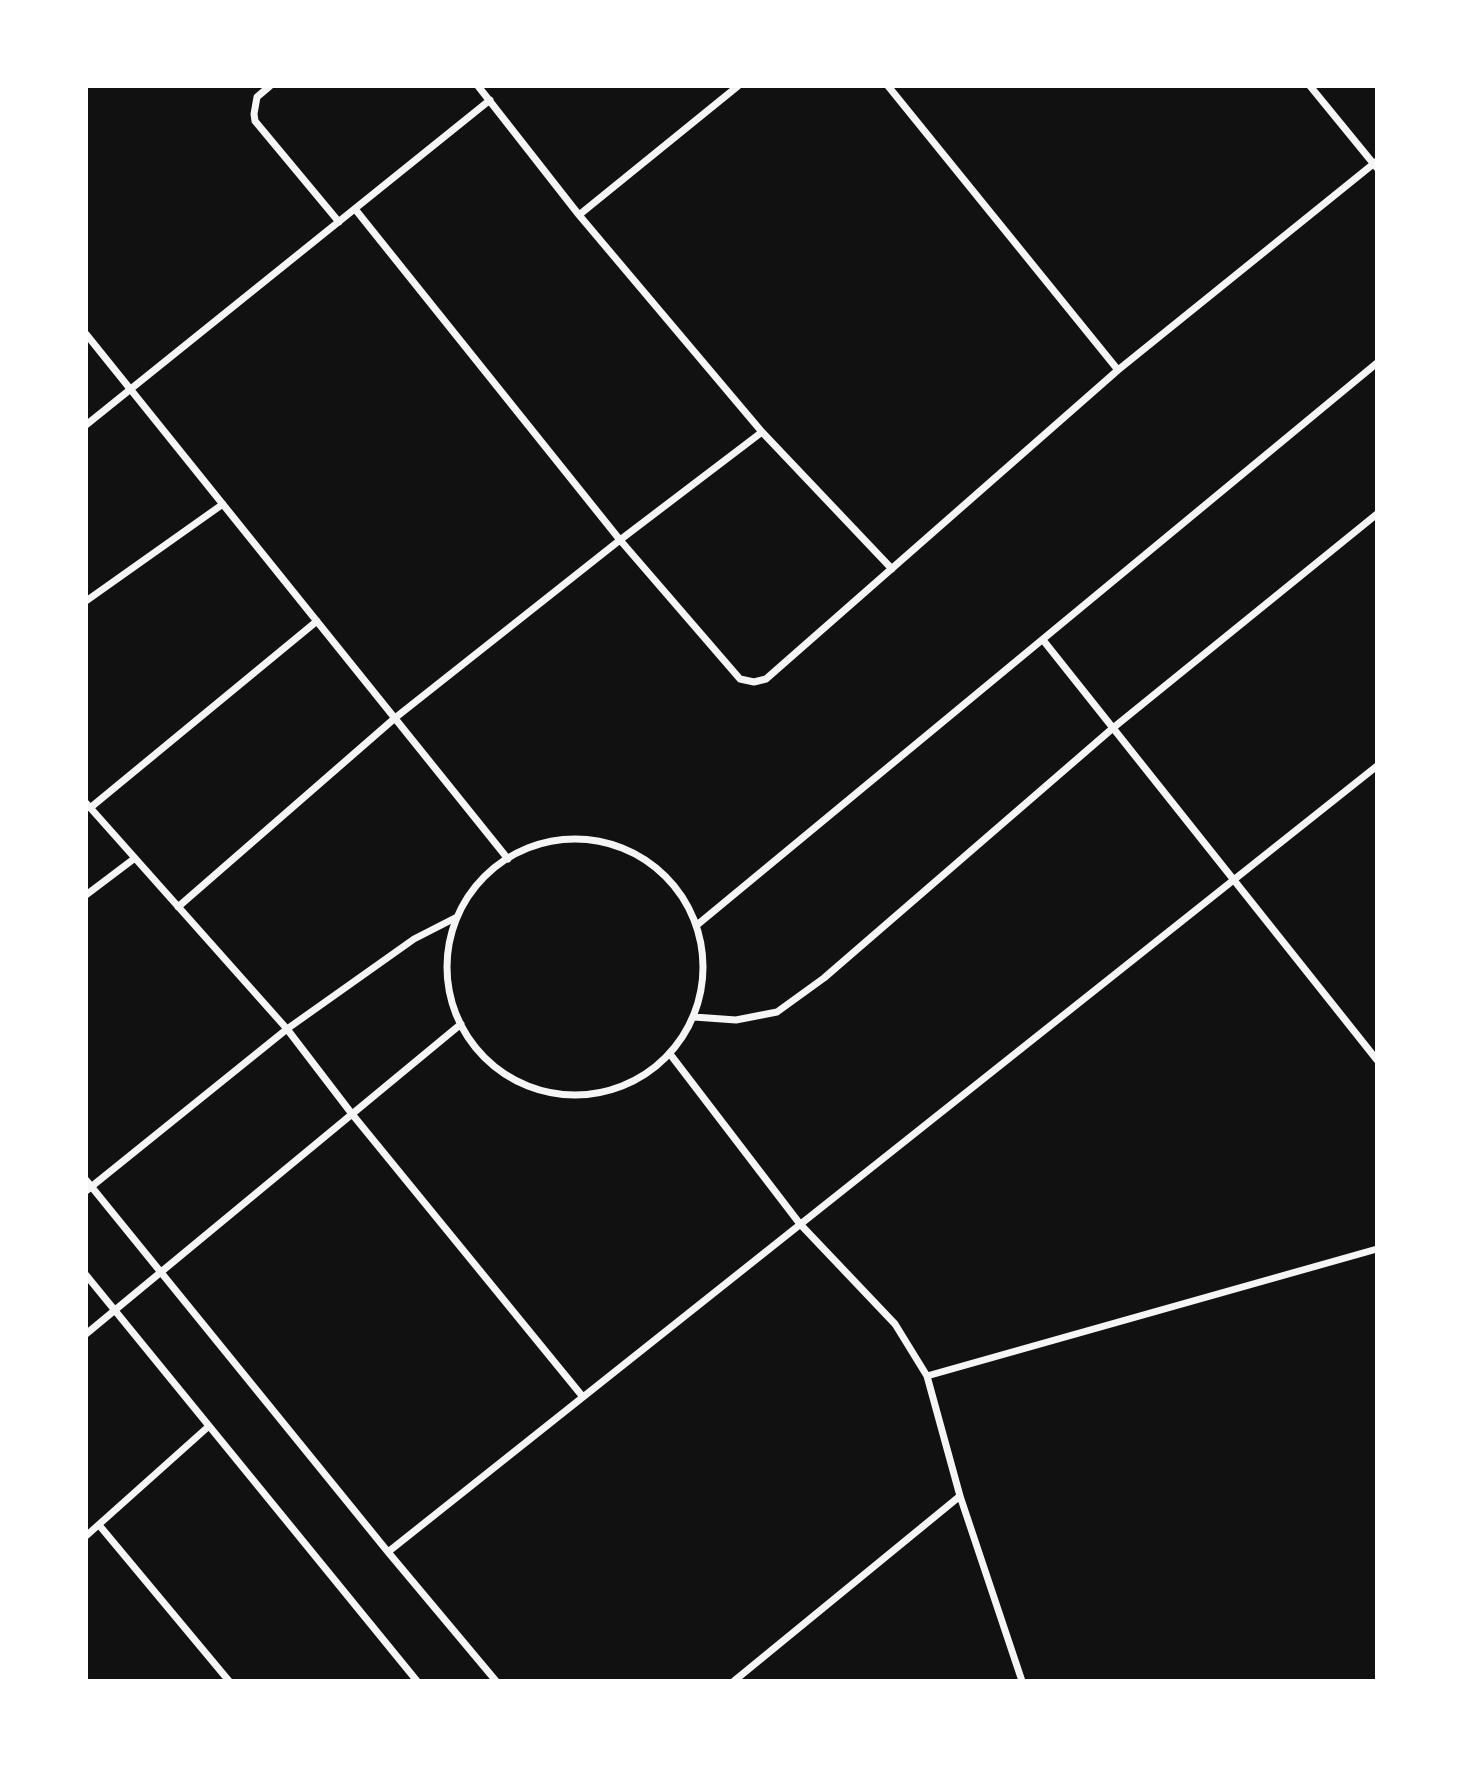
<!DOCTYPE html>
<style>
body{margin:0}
#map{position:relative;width:1463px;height:1767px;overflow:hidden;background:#111;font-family:"DejaVu Sans",sans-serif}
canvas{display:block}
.frame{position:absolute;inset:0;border:88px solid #fff;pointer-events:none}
</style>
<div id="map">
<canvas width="1463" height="1767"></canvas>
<div class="frame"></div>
</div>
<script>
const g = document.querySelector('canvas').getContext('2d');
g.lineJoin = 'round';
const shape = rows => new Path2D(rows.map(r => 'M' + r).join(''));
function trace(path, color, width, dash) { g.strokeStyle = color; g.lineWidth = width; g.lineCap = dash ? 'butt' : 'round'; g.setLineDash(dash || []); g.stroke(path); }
trace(shape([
 [270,86,257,97,254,114,255,121,339,222],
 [478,86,579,215,762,432,892,569],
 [888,86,1118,370],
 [1310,86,1377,168],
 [355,209,620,540,740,679,754,682,766,679,1118,370,1377,161],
 [579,215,738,86],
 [86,334,508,859],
 [86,425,490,100],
 [86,601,223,504],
 [1043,640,1377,1060],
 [86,803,287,1029,352,1114,583,1397],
 [90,808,317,621],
 '447 967a128 128 0 1 1 256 0a128 128 0 1 1-256 0Z',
 [86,895,135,858],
 [178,907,395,718,620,540,762,432],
 [697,925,1377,363],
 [694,1017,736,1020,777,1012,824,978,1113,728,1377,514],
 [670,1054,800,1224,895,1324,927,1376,960,1496,1022,1681],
 [86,1180,388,1552,496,1681],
 [86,1191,287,1029,414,939,457,917],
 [86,1275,417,1681],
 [86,1334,461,1024],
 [927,1376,1377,1249],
 [99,1525,229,1681],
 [86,1536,209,1426],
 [388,1552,1377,766],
 [734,1681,960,1496]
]), '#f5f5f5', 7);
</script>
